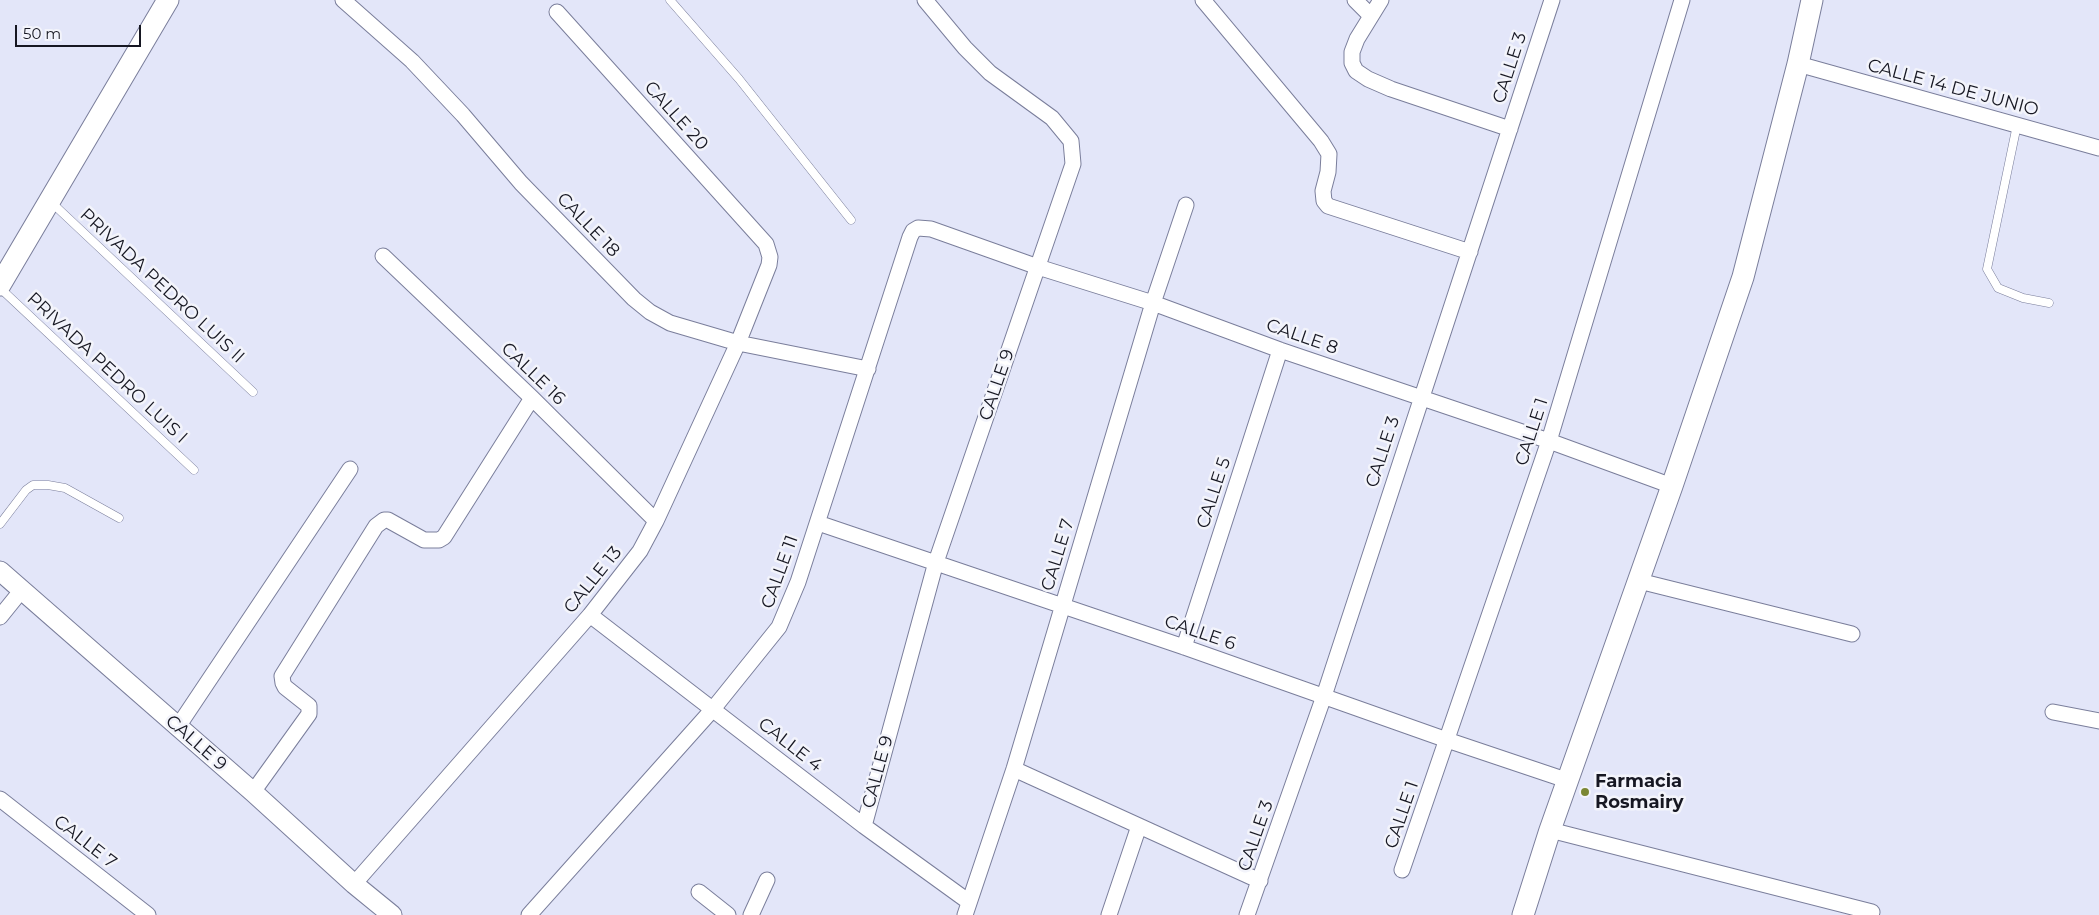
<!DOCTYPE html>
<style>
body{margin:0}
#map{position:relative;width:2099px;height:915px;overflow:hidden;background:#e3e6f9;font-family:Montserrat,sans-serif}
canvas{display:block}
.scale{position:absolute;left:15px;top:25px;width:126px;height:22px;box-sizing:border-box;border:2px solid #161722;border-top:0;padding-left:6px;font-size:15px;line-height:18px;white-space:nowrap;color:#161722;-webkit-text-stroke:4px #f3f4fb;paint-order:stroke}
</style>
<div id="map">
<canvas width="2099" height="915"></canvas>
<div class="scale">50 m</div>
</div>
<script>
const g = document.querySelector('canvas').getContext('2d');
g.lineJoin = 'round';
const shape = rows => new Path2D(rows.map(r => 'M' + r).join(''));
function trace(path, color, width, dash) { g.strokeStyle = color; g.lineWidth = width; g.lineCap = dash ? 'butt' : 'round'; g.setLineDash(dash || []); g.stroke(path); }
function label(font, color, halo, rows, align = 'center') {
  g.font = font + ' Montserrat,sans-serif'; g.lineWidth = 5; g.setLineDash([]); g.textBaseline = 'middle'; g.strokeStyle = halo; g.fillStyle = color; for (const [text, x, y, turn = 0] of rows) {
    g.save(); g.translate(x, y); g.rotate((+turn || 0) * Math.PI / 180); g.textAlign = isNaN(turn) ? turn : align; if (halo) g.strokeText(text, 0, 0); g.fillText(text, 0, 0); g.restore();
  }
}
const service = shape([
 [670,0,739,79,851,220],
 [2017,125,1987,269,1998,288,2023,298,2049,303],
 [51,202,253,392],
 [0,288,194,470],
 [0,524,26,490,33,485,48,485,65,488,119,518]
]);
const minor = shape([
 [343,0,412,61,463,115,521,183,634,299,650,312,670,323,738,343,868,369],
 [1203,0,1321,141,1329,154,1328,172,1323,191,1324,201,1328,206,1470,252],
 [1355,0,1371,16],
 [1381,0,1357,39,1352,52,1352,63,1356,71,1368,79,1391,89,1510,129],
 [1798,64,2099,148],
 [383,256,532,398,656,521],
 [818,523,1184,647,1447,740,1569,781],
 [1639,581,1852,634],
 [590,615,864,826,969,902],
 [0,617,21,591],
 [1184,647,1280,350],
 [2053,712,2099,721],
 [177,728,350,469],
 [1014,769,1260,881],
 [253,792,309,714,309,706,285,687,283,683,282,676,376,526,384,520,388,520,424,540,439,540,444,537,532,398],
 [0,799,148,915],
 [864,826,936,562,1073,164,1071,141,1052,118,990,73,965,48,925,0],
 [1550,830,1872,912],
 [1402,870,1549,441,1682,0],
 [354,884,590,615,640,551,656,521,738,343,769,265,770,257,766,244,557,12],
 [699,892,728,915],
 [529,915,713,709,779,627,798,582,910,237,913,231,918,228,931,229,1038,267,1153,303,1280,350,1549,441,1672,486],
 [751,915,767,880],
 [965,915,1014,769,1153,303,1186,205],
 [1109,915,1139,826],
 [1247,915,1324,696,1552,0]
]);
const tertiary = shape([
 [0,571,253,792,354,884,392,915]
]);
const secondary = shape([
 [0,285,168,0],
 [1523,915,1550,830,1672,486,1743,277,1798,64,1812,0]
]);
trace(service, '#7a7e9b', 9);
trace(minor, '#7a7e9b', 17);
trace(tertiary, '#7a7e9b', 21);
trace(secondary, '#7a7e9b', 23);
trace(service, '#fff', 8);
trace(minor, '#fff', 15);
trace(tertiary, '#fff', 19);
trace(secondary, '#fff', 21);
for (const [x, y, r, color] of [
 [1585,792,5,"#7b8734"]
]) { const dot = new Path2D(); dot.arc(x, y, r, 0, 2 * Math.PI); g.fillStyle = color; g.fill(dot); trace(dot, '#f3f4fb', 2); }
label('18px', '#161722', '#f3f4fb', [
 ["CALLE 3",1510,68,-72],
 ["CALLE 14 DE JUNIO",1953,88,15],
 ["CALLE 20",676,116,48],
 ["CALLE 18",588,225,46],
 ["PRIVADA PEDRO LUIS II",162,286,43],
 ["CALLE 8",1302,337,19],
 ["PRIVADA PEDRO LUIS I",107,368,43],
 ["CALLE 16",533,374,44],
 ["CALLE 9",997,385,-71],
 ["CALLE 1",1532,432,-72],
 ["CALLE 3",1383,452,-72],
 ["CALLE 5",1214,493,-72],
 ["CALLE 7",1058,555,-73],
 ["CALLE 11",780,572,-70],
 ["CALLE 13",593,580,-51],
 ["CALLE 6",1200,633,19],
 ["CALLE 9",196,743,41],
 ["CALLE 4",790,745,38],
 ["CALLE 9",878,772,-75],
 ["CALLE 1",1402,815,-71],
 ["CALLE 3",1256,836,-71],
 ["CALLE 7",85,842,38]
]);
label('bold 18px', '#161722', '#f3f4fb', [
 ["Farmacia",1595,782],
 ["Rosmairy",1595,803]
], 'left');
</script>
